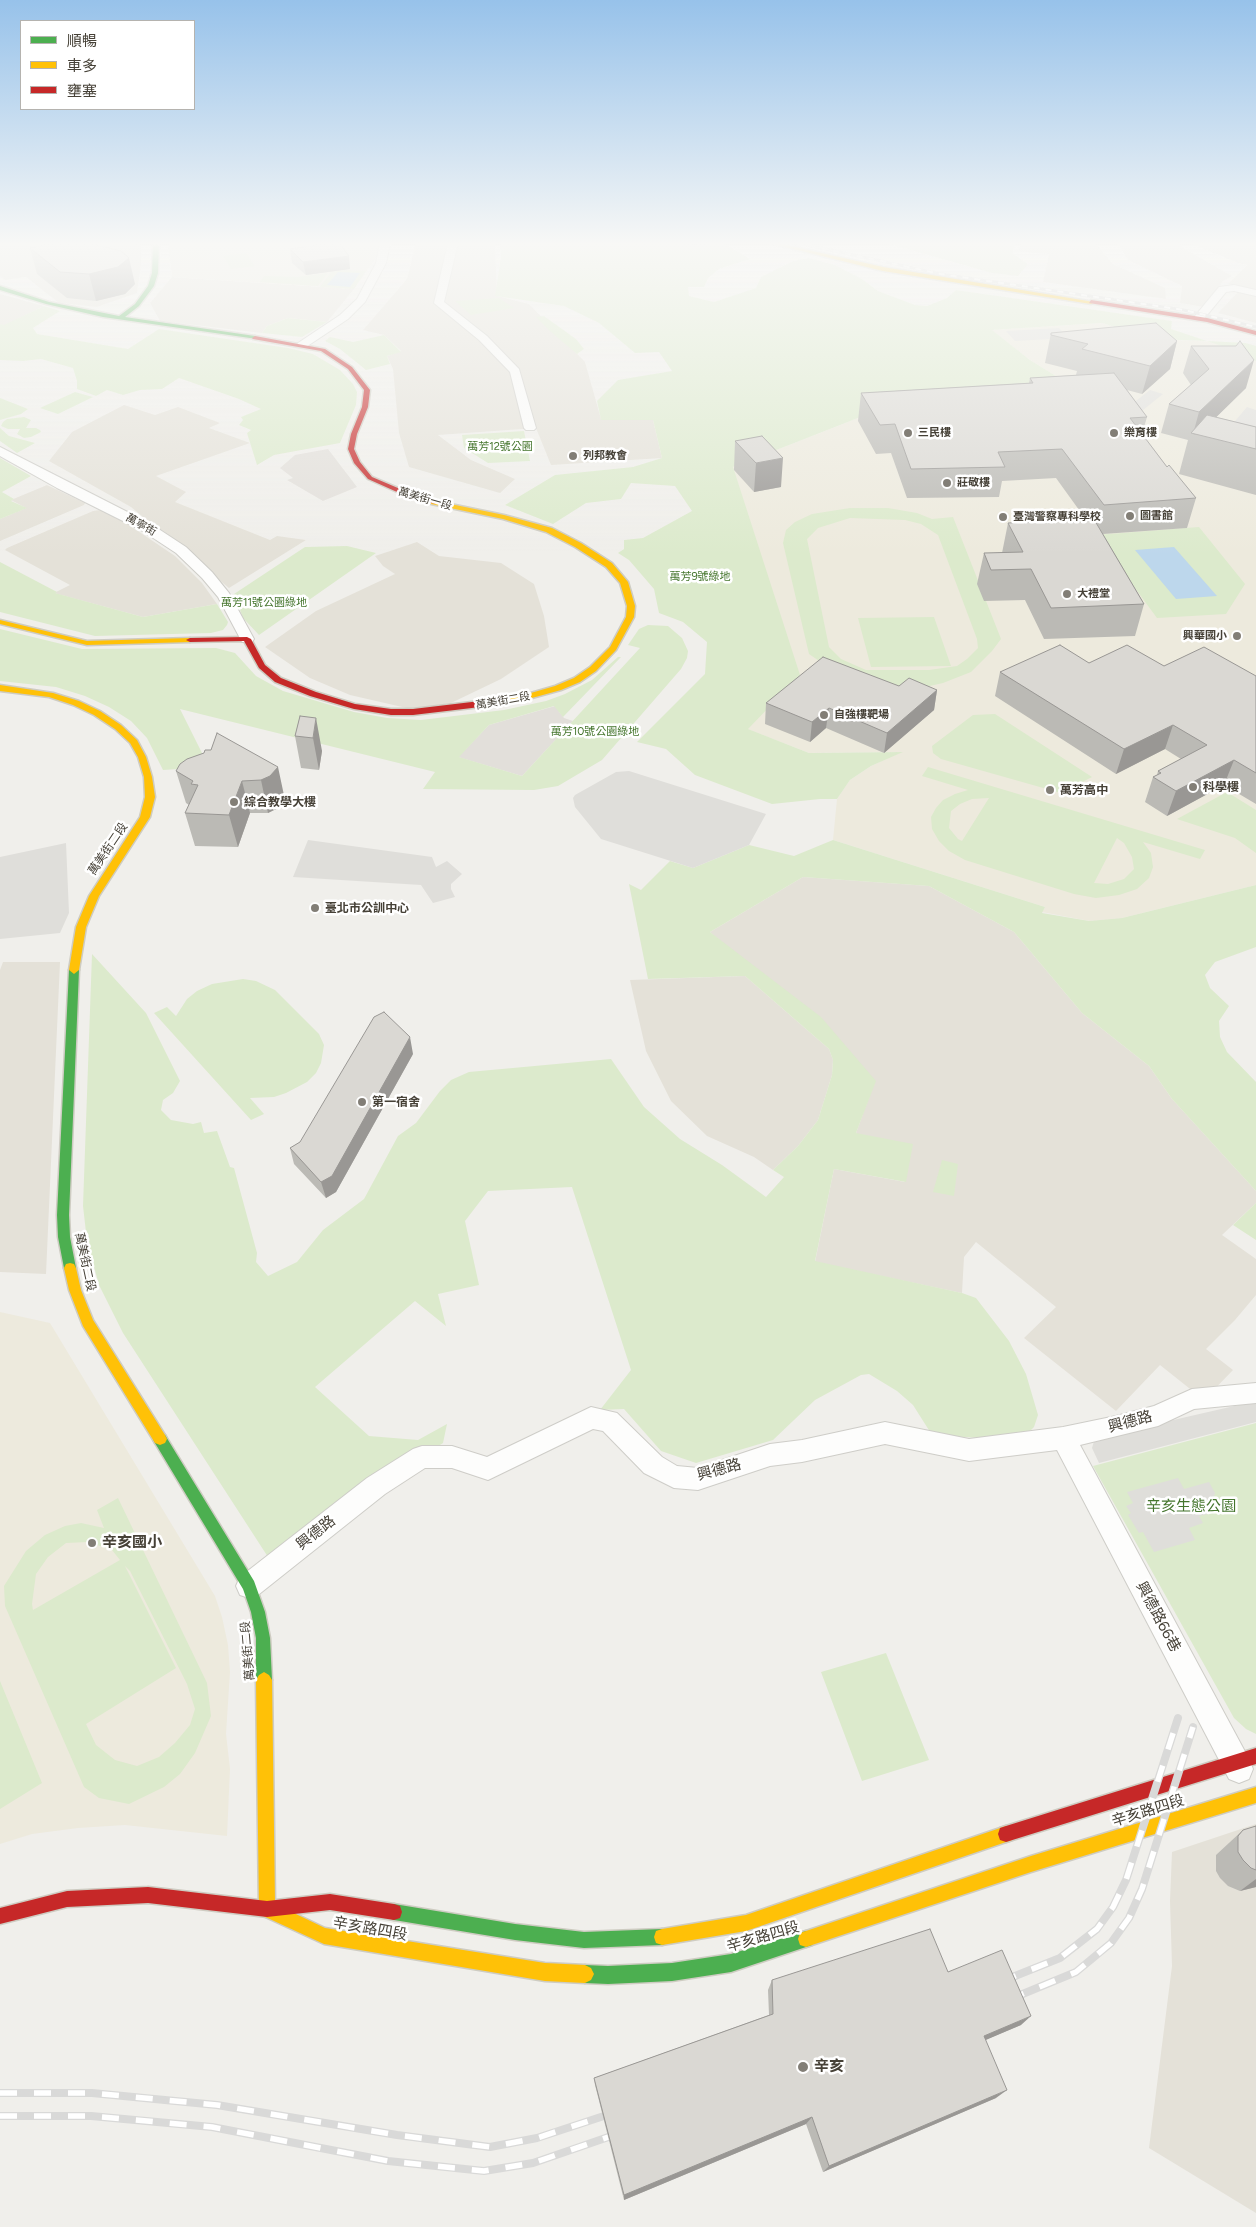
<!DOCTYPE html>
<meta charset="utf-8">
<style>
body{margin:0}
#map{position:relative;width:1256px;height:2227px;overflow:hidden;background:#f0efeb;font-family:Figtree,"Noto Sans TC",sans-serif}
canvas{display:block}
.legend{position:absolute;left:20px;top:20px;width:175px;height:90px;box-sizing:border-box;background:#fff;border:1px solid #b5b3af;margin:0;padding:6px 9px;list-style:none;font-size:15px;color:#464137}
.legend li{display:flex;align-items:center;gap:10px;height:25px}
.legend b{width:25px;border:1px solid #b5b3af}
</style>
<div id="map">
<canvas width="1256" height="2227"></canvas>
<ul class="legend">
<li><b style="height:6px;background:#4caf50"></b>順暢</li>
<li><b style="height:6px;background:#ffc107"></b>車多</li>
<li><b style="height:6px;background:#c62828"></b>壅塞</li>
</ul>
</div>
<script>
const g = document.querySelector('canvas').getContext('2d');
g.lineJoin = 'round';
function fill(path, color) { g.fillStyle = color; g.fill(path, 'evenodd'); }
const shape = rows => new Path2D(rows.map(r => 'M' + r).join(''));
function trace(path, color, width, dash) { g.strokeStyle = color; g.lineWidth = width; g.lineCap = dash ? 'butt' : 'round'; g.setLineDash(dash || []); g.stroke(path); }
function label(font, color, halo, rows, align = 'center') {
  g.font = font + ' Figtree,"Noto Sans TC",sans-serif'; g.lineWidth = 5; g.setLineDash([]); g.textBaseline = 'middle'; g.strokeStyle = halo; g.fillStyle = color; for (const [text, x, y, turn = 0] of rows) {
    g.save(); g.translate(x, y); g.rotate((+turn || 0) * Math.PI / 180); g.textAlign = isNaN(turn) ? turn : align; if (halo) g.strokeText(text, 0, 0); g.fillText(text, 0, 0); g.restore();
  }
}
fill(shape([
 [0,243,134,243,141,246,141,265,137,293,97,307,59,303,26,277,5,280,0,276],
 [416,243,495,243,497,296,529,304,585,362,601,419,653,420,662,458,551,465,536,428,438,435,471,460,515,479,500,493,409,467,399,433,393,369,387,356,401,351,384,335,363,330,407,279],
 [1022,243,1095,243,1113,264,1165,288,1166,299,1043,282,1049,254,1019,251],
 [1118,243,1178,243,1183,248,1232,276,1223,281,1204,307,1180,303,1182,286,1128,260],
 [1190,243,1256,243,1256,290,1228,284,1247,265,1238,263],
 [172,277,354,289,327,322,288,318,267,326,262,333,160,321,150,303],
 [1238,292,1256,296,1256,323,1218,313],
 [0,294,44,306,4,326,0,324],
 [124,405,155,415,178,407,220,423,209,428,250,443,156,476,186,492,175,502,270,540,277,536,306,540,229,588,131,507,49,461,72,432],
 [47,485,85,503,84,505,0,541,0,519,26,508,11,500],
 [100,510,129,525,175,556,202,583,217,604,143,617,54,593,70,585,5,550,7,548,93,511],
 [417,542,439,556,501,563,534,584,544,616,549,647,501,679,451,703,411,709,350,695,310,678,265,647,316,611,395,574,383,566,375,556],
 [803,877,929,886,1014,932,1082,1013,1149,1066,1172,1099,1256,1191,1256,1203,1222,1235,1256,1259,1256,1295,1235,1320,1206,1349,1233,1370,1204,1400,1160,1365,1116,1411,1024,1338,1056,1307,976,1242,964,1257,962,1293,815,1262,834,1169,905,1182,856,1133,875,1081,710,932],
 [3,962,60,962,46,1274,0,1272,0,970],
 [745,976,829,1049,833,1060,832,1075,818,1120,798,1146,773,1170,754,1157,707,1136,671,1101,646,1051,630,980],
 [1256,1824,1256,2213,1149,2148,1172,1966,1170,1901,1172,1852]
]), '#e4e1d8');
fill(shape([
 [328,449,357,487,323,501,287,480,293,478,280,468,295,455],
 [555,706,564,718,573,721,522,776,458,757,489,725]
]), '#e2dfda');
fill(shape([
 [168,243,378,243,378,255,354,289,172,277],
 [1102,323,1151,339,1245,343,1256,346,1256,885,1122,918,1089,921,1042,912,1045,907,833,840,837,799,850,780,871,766,902,752,809,753,747,729,733,467,863,416,1069,384,1030,360,991,330],
 [0,1312,50,1323,215,1596,222,1617,228,1645,230,1672,226,1734,230,1769,227,1836,125,1825,78,1828,32,1834,0,1844]
]), '#edeadd');
fill(shape([
 [500,243,682,243,693,245,723,243,750,259,719,269,708,278,704,287,688,287,689,296,714,302,756,288,761,277,793,261,809,258,835,265,862,279,878,291,915,305,927,306,947,298,956,290,1172,321,1171,329,1207,341,1245,343,1256,346,1256,361,1237,358,1231,349,1207,341,1151,339,1102,323,992,330,1030,360,1069,384,863,416,733,467,800,675,748,729,809,753,903,752,871,766,850,780,837,799,820,799,772,804,695,775,666,749,637,742,705,674,707,642,683,622,659,613,654,589,629,560,618,553,624,549,624,540,643,538,692,511,675,486,631,483,621,499,586,503,553,524,505,505,555,475,633,467,662,458,653,420,601,420,597,401,618,380,672,371,659,352,635,353,599,323,564,306,495,296,501,257],
 [886,243,1016,243,1012,253,1028,264,1018,276,992,273],
 [246,253,255,266,231,269,223,256],
 [344,270,366,271,354,289,320,287,331,272],
 [328,273,318,286,260,282,264,276,297,277],
 [499,298,514,308,471,315,455,301],
 [44,306,60,311,33,328,37,334,128,349,159,329,288,348,313,354,340,370,353,384,357,392,356,405,340,443,274,455,257,465,247,433,251,430,239,425,243,420,241,417,261,409,239,399,179,378,162,389,140,390,123,395,107,390,96,396,77,389,77,381,73,368,41,359,23,361,0,360,0,324,4,325],
 [544,316,576,339,584,349,577,354,550,331,536,317],
 [288,318,327,322,302,337,262,333,267,326],
 [384,335,401,352,387,356,390,364,366,370,340,349,325,341,330,337,353,342],
 [75,392,93,397,58,414,40,408],
 [0,398,28,409,21,414,0,420],
 [24,417,31,420,26,428,36,428,40,430,41,432,31,437,24,438,17,434,20,429,8,429,1,426,3,422,7,419],
 [0,428,9,436,35,443,17,453,0,441],
 [524,431,530,461,488,463,464,448,462,435],
 [0,458,31,476,2,492,14,499,11,501,27,508,0,519],
 [850,508,888,508,917,513,932,519,953,517,1001,639,992,651,971,672,943,683,925,687,911,688,872,682,828,667,809,654,783,543,786,530,795,522,812,514],
 [850,518,905,520,921,524,938,535,977,639,978,648,967,659,957,666,929,670,866,670,841,659,829,647,807,539,818,528],
 [1199,527,1245,584,1226,614,1157,618,1096,535],
 [347,546,376,553,259,635,243,618,234,594,305,547],
 [0,562,57,592,55,593,143,617,217,604,228,622,227,625,223,630,211,633,95,636,0,612],
 [934,617,951,666,871,667,858,618],
 [648,625,668,626,682,638,688,651,687,658,681,669,602,760,558,786,534,790,423,789,435,772,180,709,209,767,163,770,147,738,131,721,109,707,85,696,56,687,0,681,0,629,82,649,216,648,235,653,256,676,283,691,354,712,387,718,421,720,504,710,546,701,565,694,592,680,618,657,621,657,563,717,554,706,489,725,459,757,522,776,640,648,628,645,639,629],
 [995,714,1052,751,1092,777,1061,793,941,759,933,753,932,746,973,715],
 [928,767,1205,850,1200,859,1143,842,1151,853,1153,867,1149,878,1137,889,1119,895,1096,898,1074,894,965,860,949,851,939,841,932,829,931,817,936,808,943,800,955,794,968,790,922,776],
 [989,798,962,841,958,839,949,828,951,811,960,804,972,799],
 [1117,838,1124,843,1132,857,1134,869,1124,879,1108,884,1094,883],
 [1227,792,1256,810,1256,853,1235,838,1177,819],
 [833,840,1045,907,1042,913,1089,921,1122,918,1256,885,1256,947,1215,962,1205,975,1210,988,1229,1006,1219,1021,1220,1037,1227,1052,1256,1082,1256,1191,1172,1099,1149,1066,1082,1013,1014,932,929,886,803,877,710,932,821,1017,876,1081,856,1133,913,1144,906,1182,834,1169,815,1261,962,1293,976,1298,1009,1341,1026,1374,1038,1415,1034,1427,1027,1434,997,1439,932,1435,913,1405,897,1391,869,1374,861,1375,815,1400,773,1440,696,1463,661,1451,624,1409,600,1410,631,1370,572,1187,488,1191,465,1221,479,1285,438,1294,446,1326,415,1301,315,1387,369,1436,418,1440,447,1424,443,1443,268,1557,123,1333,99,1285,87,1241,83,1206,92,954,146,1013,180,1081,173,1093,163,1100,161,1110,171,1120,193,1124,201,1122,204,1133,217,1131,230,1167,234,1168,257,1253,256,1262,268,1276,297,1262,323,1230,364,1199,398,1136,416,1123,440,1091,451,1080,469,1072,611,1059,644,1107,680,1139,722,1165,766,1197,784,1177,773,1170,798,1146,818,1120,832,1075,833,1060,829,1049,745,976,648,979,629,884,641,890,670,861,693,868,749,845,794,856],
 [243,979,256,981,275,990,319,1034,324,1045,321,1063,316,1073,307,1082,286,1093,274,1097,250,1098,264,1114,251,1120,154,1013,167,1007,176,1016,187,999,197,991,212,984],
 [942,1160,958,1164,954,1196,933,1192],
 [1256,1203,1256,1240,1233,1225],
 [1256,1423,1256,1734,1246,1729,1234,1718,1093,1466],
 [118,1498,207,1683,211,1716,195,1753,180,1774,164,1787,129,1804,99,1798,84,1787,5,1606,4,1586,26,1551,45,1535,65,1526,81,1523,104,1528,97,1510],
 [88,1542,112,1550,120,1560,33,1610,32,1604,36,1574,48,1557,66,1543],
 [125,1566,130,1571,187,1684,195,1709,190,1725,175,1743,159,1757,137,1766,115,1760,96,1745,86,1724,176,1668],
 [886,1653,929,1760,862,1781,821,1672],
 [0,1681,42,1783,0,1809]
]), '#dceacc');
fill(shape([
 [1059,328,1069,338,1015,341,1006,331],
 [1150,390,1163,394,1128,422,1114,418],
 [1247,407,1256,410,1256,457,1214,446],
 [629,771,766,814,749,845,693,868,601,839,575,807,573,798,575,795,616,772],
 [308,840,432,857,436,867,447,861,462,874,451,884,451,889,455,897,433,903,421,885,293,877],
 [66,843,69,913,60,933,0,939,0,857],
 [1256,1401,1256,1422,1099,1463,1092,1448,1095,1438],
 [1178,1478,1184,1489,1209,1482,1215,1493,1208,1514,1199,1516,1203,1523,1189,1528,1195,1540,1154,1552,1143,1532,1139,1533,1128,1515,1131,1513,1126,1506,1133,1503,1127,1492]
]), '#dfdeda');
fill(shape([
 [338,272,360,273,350,287,327,285],
 [1174,547,1217,596,1176,599,1135,550]
]), '#bdd7ec');
const street = shape([
 [380,243,390,243,386,263,365,302,348,319,306,347,298,347,297,345,298,343,340,315,357,299,376,263,380,243],
 [448,243,458,243,444,302,487,336,519,369,536,428,534,430,526,430,524,428,510,372,479,340,434,303,448,243],
 [1234,285,1256,290,1256,296,1234,291,1226,292,1203,320,1195,320,1195,316,1219,287,1234,285],
 [0,447,151,524,186,547,212,572,229,593,254,639,252,642,242,642,218,597,202,578,176,553,141,530,57,488,0,456,0,447],
 [1256,1383,1256,1403,1194,1409,1158,1426,1080,1445,1249,1759,1253,1769,1249,1779,1239,1783,1229,1779,1057,1450,969,1461,885,1444,802,1462,770,1466,698,1490,674,1488,644,1473,603,1431,593,1429,488,1480,452,1468,425,1468,385,1494,258,1595,249,1598,240,1595,236,1586,240,1577,367,1478,413,1449,422,1446,452,1446,487,1457,591,1407,617,1413,662,1457,677,1466,698,1468,770,1444,802,1440,885,1422,969,1439,1063,1427,1116,1416,1154,1406,1192,1389,1256,1383]
]);
const fast = shape([
 [153,243,159,243,158,273,154,286,139,306,125,317,255,336,258,338,257,339,103,317,46,304,0,290,0,286,49,302,119,316,135,304,148,286,152,273,153,243],
 [74,966,79,970,69,1215,70,1237,76,1268,74,1272,70,1273,66,1272,64,1268,58,1237,57,1215,69,970,74,966],
 [160,1433,165,1435,254,1581,265,1612,270,1638,272,1680,269,1685,264,1688,259,1685,256,1680,256,1638,251,1612,243,1589,155,1443,153,1439,155,1435,160,1433],
 [394,1904,515,1924,584,1932,662,1929,668,1931,670,1937,668,1943,662,1945,584,1948,515,1940,394,1920,388,1918,386,1912,388,1906,394,1904],
 [806,1931,812,1933,814,1939,812,1945,731,1972,672,1981,608,1984,585,1983,579,1980,576,1974,579,1968,585,1965,608,1966,672,1963,731,1954,806,1931]
]);
const slow = shape([
 [769,243,778,243,883,267,1094,302,1091,304,883,271,769,243],
 [431,500,504,515,552,528,581,543,612,563,628,582,635,606,634,617,616,650,596,671,580,682,561,690,521,701,494,704,494,700,517,697,555,686,574,678,590,667,610,647,626,617,627,606,620,583,606,567,575,547,546,532,503,519,431,504,431,500],
 [0,620,87,641,190,638,194,640,190,642,87,645,0,624,0,620],
 [0,685,53,693,79,701,100,711,121,725,137,740,146,757,152,777,155,797,150,817,99,896,86,927,79,970,74,974,69,970,76,927,89,896,140,817,145,797,144,777,138,757,130,743,115,729,94,715,73,705,49,697,0,691,0,685],
 [70,1263,74,1264,76,1268,81,1290,93,1320,165,1435,167,1439,165,1443,160,1445,155,1443,83,1326,69,1290,64,1268,66,1264,70,1263],
 [264,1672,269,1675,272,1680,275,1904,325,1928,545,1963,585,1965,591,1968,594,1974,591,1980,585,1983,545,1981,324,1944,261,1915,259,1909,256,1680,259,1675,264,1672],
 [1256,1787,1256,1803,1031,1872,806,1947,800,1945,798,1939,800,1933,1031,1856,1256,1787],
 [1006,1826,1012,1828,1014,1834,1012,1840,1006,1842,746,1931,662,1945,656,1943,654,1937,656,1931,662,1929,746,1915,1006,1826]
]);
const jam = shape([
 [1091,300,1207,318,1256,331,1256,335,1207,322,1089,303,1091,300],
 [255,336,325,349,352,367,370,390,368,407,357,434,354,449,360,462,372,477,419,497,437,500,437,504,415,500,368,479,354,463,348,449,351,434,362,407,364,390,348,369,321,351,253,339,252,338,255,336],
 [247,637,251,639,265,665,281,678,316,692,355,704,391,709,413,709,497,699,501,702,497,705,413,715,391,715,354,709,310,696,275,682,259,668,244,641,190,642,186,640,190,638,247,637],
 [1256,1748,1256,1764,1006,1842,1000,1840,998,1834,1000,1828,1006,1826,1256,1748],
 [148,1887,267,1901,330,1894,394,1904,400,1906,402,1912,400,1918,394,1920,330,1910,267,1917,148,1903,67,1907,0,1924,0,1908,67,1891,148,1887]
]);
trace(street, '#cecdc8', 2);
trace(fast, '#ceccc2', 3);
trace(slow, '#ceccc2', 3);
trace(jam, '#ceccc2', 3);
fill(street, '#fdfdfc');
fill(fast, '#4caf50');
fill(slow, '#ffc107');
fill(jam, '#c62828');
const railFar1 = shape([
 [798,243,941,274,1184,310,1256,327]
]);
const rail = shape([
 [1000,1982,1060,1958,1097,1929,1113,1907,1126,1880,1178,1718],
 [1008,2000,1076,1972,1111,1943,1129,1918,1142,1889,1193,1727],
 [0,2093,92,2093,217,2105,397,2135,490,2147,537,2138,616,2112],
 [0,2116,91,2116,212,2127,388,2161,484,2171,533,2163,620,2133]
]);
trace(railFar1, '#d9d9d8', 3);
trace(rail, '#d9d9d8', 8);
trace(railFar1, '#fff', 2, [6]);
trace(rail, '#fff', 5.5, [17]);
fill(shape([
 [43,243,89,243,135,284,125,294,96,301,67,298,37,274,30,248,44,245],
 [290,249,350,269,306,275,292,263],
 [1051,333,1177,341,1170,369,1142,394,1127,390,1147,417,1142,434,1167,467,1196,498,1187,528,1103,534,1144,604,1135,636,1044,639,1025,600,984,601,977,584,984,553,1002,553,1008,523,1021,522,1023,512,1073,522,1087,521,1056,478,1002,481,999,497,907,498,891,453,876,454,858,421,861,393,1029,383,1030,378,1076,375,1077,371,1045,363],
 [1191,346,1246,388,1216,417,1256,427,1256,495,1179,474,1188,440,1161,433,1169,404,1191,385,1183,373],
 [735,441,781,487,754,492,734,470],
 [1089,663,1164,666,1256,676,1256,804,1224,785,1167,816,1145,802,1153,777,1157,775,1158,771,1181,759,1165,749,1116,774,995,696,1000,672],
 [899,686,937,690,934,710,884,753,826,728,810,742,765,724,766,703],
 [300,716,322,751,319,770,301,768,295,736],
 [217,733,285,800,278,808,268,813,250,813,238,847,195,846,185,813,189,805,186,803,176,771,204,753,211,750],
 [413,1054,336,1192,326,1198,294,1164,290,1148,300,1142],
 [1256,1826,1256,1887,1240,1891,1228,1886,1220,1878,1216,1871,1216,1855,1243,1830],
 [948,1972,1021,2025,985,2040,996,2098,823,2172,806,2124,624,2200,595,2085,594,2078,769,2015,768,1990,772,1980]
]), '#bbbab5');
fill(shape([
 [349,256,350,269,306,275,303,262],
 [129,258,135,284,125,294,96,301,89,274],
 [1177,341,1170,369,1142,394,1150,366],
 [1254,360,1246,388,1198,435,1193,434,1199,412],
 [783,458,781,487,754,492,756,463],
 [937,690,934,710,884,753,887,733],
 [829,708,826,728,810,742,812,722],
 [316,718,322,751,319,770,313,738],
 [1173,725,1165,749,1116,774,1124,749],
 [1234,760,1224,785,1167,816,1176,791],
 [278,767,285,800,278,808,268,813,261,780],
 [242,781,250,813,238,847,229,815],
 [410,1037,413,1054,336,1192,326,1198,321,1182],
 [1256,1879,1256,1887,1240,1891],
 [1031,2016,1021,2025,974,2045,984,2036],
 [1007,2090,996,2098,823,2172,829,2166],
 [812,2117,806,2124,624,2200,624,2195]
]), '#999794');
const building = shape([
 [49,243,89,243,121,251,129,258,118,267,89,274,60,272,30,248,50,244,49,243],
 [331,243,339,243,349,256,303,262,290,249,331,243],
 [1156,323,1177,341,1150,366,1082,349,1088,344,1051,335,1051,333,1156,323],
 [1240,341,1254,360,1199,412,1169,404,1209,369,1191,346,1236,346,1240,341],
 [1114,373,1147,417,1130,418,1167,467,1169,465,1196,498,1104,505,1062,449,998,452,1005,467,911,469,895,424,880,425,861,393,1033,383,1030,378,1114,373],
 [1207,415,1256,427,1256,449,1191,433,1207,415],
 [762,436,783,458,756,463,735,441,762,436],
 [1066,510,1073,522,1095,521,1144,604,1051,608,1031,569,991,570,984,553,1023,552,1008,523,1029,522,1023,512,1066,510],
 [1060,645,1089,663,1127,645,1164,666,1204,647,1256,676,1256,773,1234,760,1176,791,1153,777,1161,773,1158,771,1207,745,1173,725,1124,749,1000,672,1060,645],
 [823,657,899,686,909,678,937,690,887,733,829,708,812,722,766,703,823,657],
 [300,716,316,718,313,738,295,736,300,716],
 [217,733,278,767,270,776,261,780,242,781,229,815,185,813,198,785,191,784,193,781,176,771,180,764,187,759,204,753,205,750,211,750,217,733],
 [384,1012,410,1037,332,1176,321,1182,290,1148,300,1142,374,1017,384,1012],
 [1256,1826,1256,1870,1251,1868,1243,1860,1238,1852,1238,1836,1243,1830,1256,1826],
 [930,1929,948,1972,1002,1950,1031,2016,984,2036,1007,2090,829,2166,812,2117,624,2195,594,2078,773,2014,772,1980,930,1929]
]);
fill(building, '#dad8d3');
trace(building, '#999794', 1);
const sky = g.createLinearGradient(0, 0, 0, 555);
sky.addColorStop(0, '#97c2ea');
sky.addColorStop(0.44, '#f8f8f6');
sky.addColorStop(1, '#f8f8f600');
g.fillStyle = sky;
g.fillRect(0, 0, 1256, 555);
for (const [x, y, r, color] of [
 [908,433,5,"#827e76"],
 [1114,433,5,"#827e76"],
 [573,456,5,"#827e76"],
 [947,483,5,"#827e76"],
 [1130,516,5,"#827e76"],
 [1003,517,5,"#827e76"],
 [1067,594,5,"#827e76"],
 [1237,636,5,"#827e76"],
 [824,715,5,"#827e76"],
 [1193,787,5,"#827e76"],
 [1050,790,5,"#827e76"],
 [234,802,5,"#827e76"],
 [315,908,5,"#827e76"],
 [362,1102,5,"#827e76"],
 [92,1543,5,"#827e76"],
 [803,2067,6,"#827e76"]
]) { const dot = new Path2D(); dot.arc(x, y, r, 0, 2 * Math.PI); g.fillStyle = color; g.fill(dot); trace(dot, '#fff', 2); }
label('bold 11px', '#464137', '#fff', [
 ["三民樓",918,433],
 ["樂育樓",1124,433],
 ["列邦教會",583,456],
 ["莊敬樓",957,483],
 ["圖書館",1140,516],
 ["臺灣警察專科學校",1013,517],
 ["大禮堂",1077,594],
 ["興華國小",1227,636,"right"],
 ["自強樓靶場",834,715]
], 'left');
label('11px', '#45752d', '#fff', [
 ["萬芳12號公園",500,447],
 ["萬芳9號綠地",700,577],
 ["萬芳11號公園綠地",264,603],
 ["萬芳10號公園綠地",595,732]
]);
label('11px', '#464137', '#fff', [
 ["萬美街一段",425,499,16],
 ["萬寧街",141,525,29],
 ["萬美街二段",503,701,-10]
]);
label('bold 12px', '#464137', '#fff', [
 ["科學樓",1203,787],
 ["萬芳高中",1060,790],
 ["綜合教學大樓",244,802],
 ["臺北市公訓中心",325,908],
 ["第一宿舍",372,1102]
], 'left');
label('12px', '#464137', '#fff', [
 ["萬美街二段",108,849,-56],
 ["萬美街二段",85,1262,78],
 ["萬美街二段",248,1651,-95]
]);
label('15px', '#464137', '#fff', [
 ["興德路",1130,1422,-15],
 ["興德路",719,1470,-15],
 ["興德路",316,1533,-38],
 ["興德路66巷",1158,1617,62],
 ["辛亥路四段",1148,1811,-17],
 ["辛亥路四段",370,1929,10],
 ["辛亥路四段",763,1937,-16]
]);
label('15px', '#45752d', '#fff', [
 ["辛亥生態公園",1191,1507]
]);
label('bold 15px', '#464137', '#fff', [
 ["辛亥國小",102,1543],
 ["辛亥",814,2067]
], 'left');
</script>
